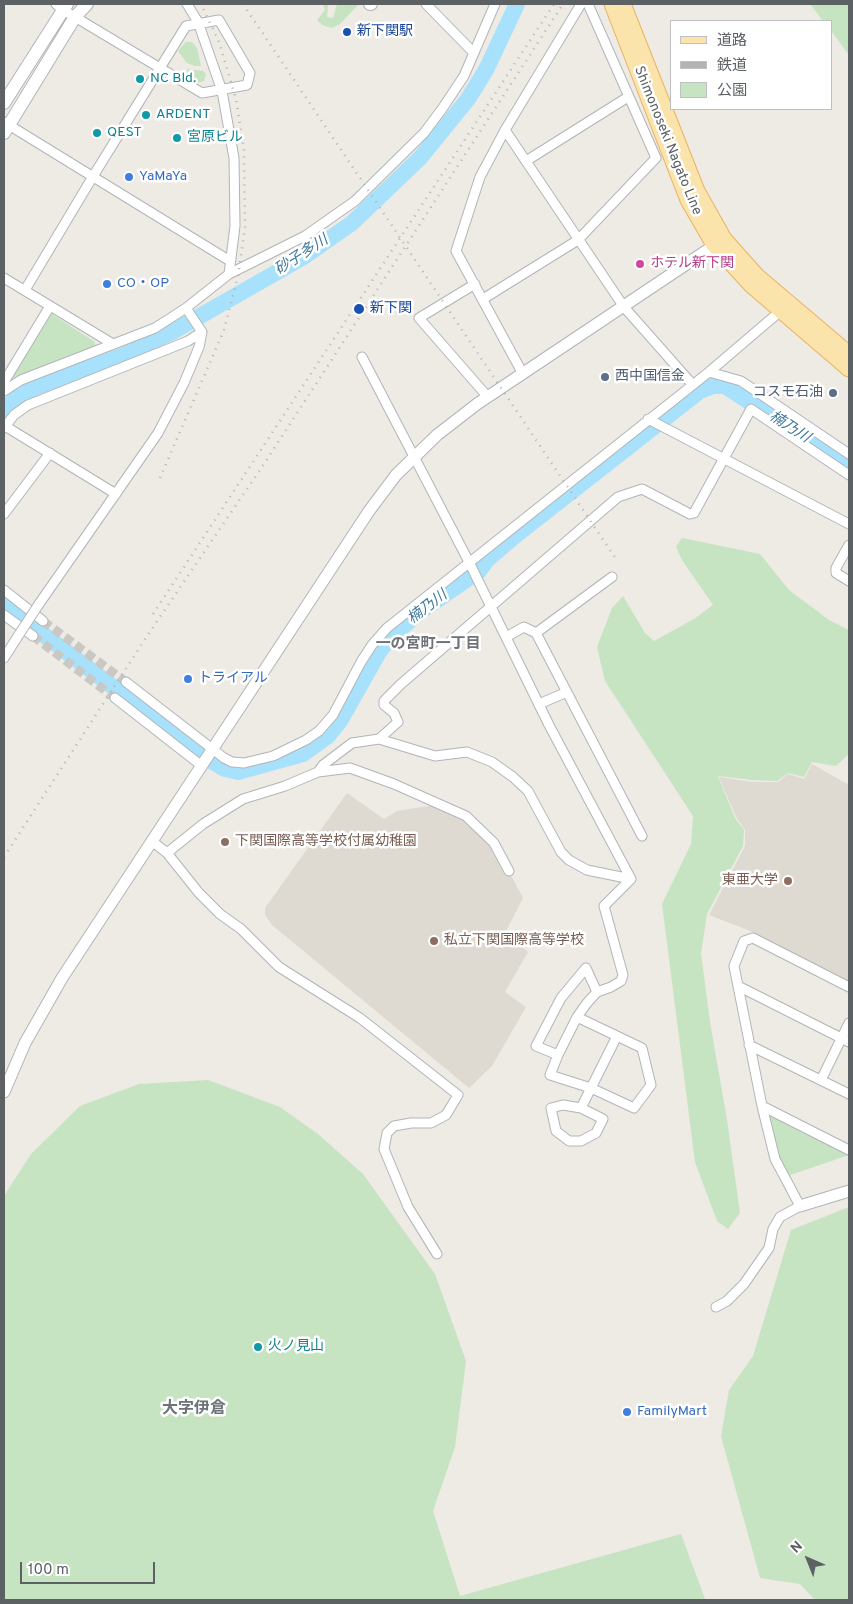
<!DOCTYPE html>
<meta charset="utf-8">
<style>
body{margin:0}
#map{position:relative;width:853px;height:1604px;overflow:hidden;background:#eeeae4;font-family:Overpass,"Noto Sans JP",sans-serif}
canvas{display:block}
.frame{position:absolute;inset:0;border:5px solid #5c6164;pointer-events:none}
.legend{position:absolute;left:670px;top:20px;width:162px;height:90px;box-sizing:border-box;background:#fff;border:1px solid #bec0c1;margin:0;padding:6px 9px;list-style:none;font-size:15px;color:#5c6164}
.legend li{display:flex;align-items:center;gap:10px;height:25px}
.legend b{width:25px;border:1px solid #bec0c1}
.north{position:absolute;left:783px;top:1534px;width:50px;height:50px;-webkit-text-stroke:4px #fff;paint-order:stroke;rotate:316deg;font-size:14px;font-weight:700;line-height:20px;text-align:center;color:#5c6164}
.north::after{content:'';display:block;margin:auto;width:18px;height:22px;background:#5c6164;clip-path:polygon(50% 0,100% 100%,50% 72%,0 100%)}
.scale{position:absolute;left:20px;top:1562px;width:135px;height:22px;box-sizing:border-box;border:2px solid #5c6164;border-top:0;padding-left:6px;font-size:15px;line-height:18px;white-space:nowrap;color:#5c6164;-webkit-text-stroke:4px #fff;paint-order:stroke}
</style>
<div id="map">
<canvas width="853" height="1604"></canvas>
<div class="frame"></div>
<ul class="legend">
<li><b style="height:6px;background:#fbe4ab"></b>道路</li>
<li><b style="height:6px;background:#b2b3b4"></b>鉄道</li>
<li><b style="height:14px;background:#c6e4c1"></b>公園</li>
</ul>
<div class="north">N</div>
<div class="scale">100 m</div>
</div>
<script>
const g = document.querySelector('canvas').getContext('2d');
g.lineJoin = 'round';
function fill(path, color) { g.fillStyle = color; g.fill(path, 'evenodd'); }
const shape = rows => new Path2D(rows.map(r => 'M' + r).join(''));
function trace(path, color, width, dash) { g.strokeStyle = color; g.lineWidth = width; g.lineCap = dash ? 'butt' : 'round'; g.setLineDash(dash || []); g.stroke(path); }
function label(font, color, halo, rows, align = 'center') {
  g.font = font + ' Overpass,"Noto Sans JP",sans-serif'; g.lineWidth = 5; g.setLineDash([]); g.textBaseline = 'middle'; g.strokeStyle = halo; g.fillStyle = color; for (const [text, x, y, turn = 0] of rows) {
    g.save(); g.translate(x, y); g.rotate((+turn || 0) * Math.PI / 180); g.textAlign = isNaN(turn) ? turn : align; if (halo) g.strokeText(text, 0, 0); g.fillText(text, 0, 0); g.restore();
  }
}
fill(shape([
 [812,764,849,785,849,982,748,930,709,915,745,846,745,830,736,817,719,777,752,782,778,782,788,774,804,779],
 [347,793,384,819,397,811,441,804,466,816,494,843,523,898,505,933,528,952,505,992,526,1007,492,1066,469,1088,272,925,265,915,265,908]
]), '#dedad2');
fill(shape([
 [323,4,328,5,327,17,333,18,337,4,358,5,340,24,332,28,322,25,317,20,325,10],
 [810,4,849,4,849,55,832,32,832,21,823,21],
 [186,42,192,42,197,48,201,66,195,66,187,63,178,51],
 [188,69,203,71,206,74,204,81,198,83,183,76],
 [50,313,95,342,95,348,9,383,6,380],
 [682,538,760,554,789,590,829,620,849,630,849,754,836,766,812,762,804,777,788,773,777,781,752,780,718,776,735,818,744,830,743,846,707,914,701,953,710,1022,727,1120,740,1213,728,1229,717,1221,695,1162,662,904,691,844,693,816,605,681,597,647,612,608,623,596,645,633,654,641,694,619,713,605,682,560,676,547],
 [208,1080,280,1107,318,1134,363,1174,435,1274,466,1361,455,1447,433,1511,460,1596,681,1534,705,1599,4,1600,4,1196,31,1154,80,1106,139,1084],
 [762,1107,849,1150,849,1155,784,1177],
 [849,1207,849,1600,815,1600,800,1584,760,1578,721,1436,729,1390,753,1356,791,1230]
]), '#c6e4c1');
trace(shape([
 [4,411,15,399,34,388,124,355,174,331,305,256,352,223,420,158,468,99,486,70,517,4],
 [4,605,213,762,225,769,238,772,303,754,328,736,340,721,379,652,391,637,420,612,479,571,487,560,515,536,700,391,713,386,725,386,849,467]
]), '#a7e1fb', 16);
trace(shape([
 [43,621,126,682],
 [33,636,115,698]
]), '#cac8c4', 9, [9, 4.5]);
const minor = shape([
 [187,4,198,22,222,91,234,158,235,226,229,274],
 [426,4,473,52],
 [4,122,230,261],
 [505,130,624,307,692,384],
 [526,161,628,97],
 [4,278,113,344],
 [475,284,419,318,487,396],
 [25,290,92,178,160,68,186,26,219,20,250,73,247,85,202,93,160,68,75,17,62,9,56,4],
 [483,299,578,240,656,158,588,4],
 [362,357,469,562,549,725,631,879],
 [709,372,741,381,849,454],
 [523,374,456,251,480,177,505,130,581,4],
 [4,382,50,306],
 [4,391,21,380,155,328,186,308,229,274,305,236,355,201,424,133,442,109,464,76,495,4],
 [648,419,849,524],
 [5,426,116,494],
 [4,428,14,415,28,405,188,341,202,332],
 [4,514,50,453],
 [849,545,836,568,836,573,849,581],
 [4,590,43,621],
 [39,604,158,433,184,383,199,347,202,332,186,308],
 [4,615,33,636],
 [536,633,612,577],
 [506,637,524,627,536,633,642,836],
 [4,658,20,633],
 [126,682,224,758,232,762,244,763,273,756,306,740,319,731,333,715,361,662,372,645,387,628,709,372,784,308],
 [115,698,202,766],
 [539,704,567,692],
 [379,739,398,722,394,713,384,705,384,701,401,684,618,497,642,489,690,514,694,513,751,409,849,475],
 [318,772,323,765,352,743,379,739,435,756,467,752,492,762,513,777,528,791,561,852,569,860,587,870,631,879],
 [152,841,167,853,199,893,220,914,241,929,279,967,360,1018,458,1095,446,1115,431,1123,411,1123,394,1126,387,1133,384,1149,408,1207,437,1254],
 [167,853,203,824,243,799,285,786,318,772,350,768,394,784,466,816,494,843,509,871],
 [738,986,849,1042],
 [577,1017,642,1048,651,1085,634,1108,591,1088,550,1075,558,1055,577,1017,587,1003,597,992,611,987,621,981,623,975,604,906,631,879],
 [749,1045,849,1094],
 [558,1055,536,1046,561,998,586,968,597,992],
 [821,1080,849,1023],
 [563,1105,581,1108,603,1119,596,1133,581,1141,569,1141,556,1131,551,1108,563,1105],
 [762,1106,849,1150],
 [581,1108,617,1036],
 [716,1307,727,1301,744,1284,769,1248,773,1229,780,1217,800,1206,775,1159,762,1106,734,966,744,941,753,938,849,987]
]);
const tertiary = shape([
 [4,1092,25,1043,62,978,369,511,396,475,437,435,477,404,721,241],
 [800,1206,849,1191]
]);
const secondary = shape([
 [370,4,371,4],
 [4,103,67,4],
 [4,133,75,17,87,4]
]);
const primary = shape([
 [612,4,688,200,714,245,751,285,849,369],
 [623,4,697,191,724,239,757,276,849,354]
]);
trace(minor, '#b1b5b9', 11);
trace(tertiary, '#b1b5b9', 13);
trace(secondary, '#b0b5b8', 14);
trace(primary, '#ebb260', 17);
trace(minor, '#fff', 9);
trace(tertiary, '#fff', 11);
trace(secondary, '#fff', 12);
trace(primary, '#fbe4ab', 15);
trace(shape([
 [243,4,616,559],
 [160,478,224,330,238,276,245,228,244,150,236,99,219,42,201,4],
 [153,614,554,4],
 [4,857,147,636,262,467,563,4]
]), '#b2b3b4', 2.5, [1, 6]);
const minorBridge = shape([
 [20,633,39,604]
]);
trace(minorBridge, '#b1b5b9', 11, []);
trace(minorBridge, '#fff', 9);
for (const [x, y, r, color] of [
 [347,32,5,"#1a4fb4"],
 [140,79,5,"#0f9aa8"],
 [146,115,5,"#0f9aa8"],
 [97,133,5,"#0f9aa8"],
 [177,138,5,"#0f9aa8"],
 [129,177,5,"#3f7fe0"],
 [640,264,5,"#d1479c"],
 [107,284,5,"#3f7fe0"],
 [359,309,6,"#1a4fb4"],
 [605,377,5,"#5c6f8a"],
 [833,393,5,"#5c6f8a"],
 [188,679,5,"#3f7fe0"],
 [225,842,5,"#8d6e63"],
 [788,881,5,"#8d6e63"],
 [434,941,5,"#8d6e63"],
 [258,1347,5,"#0f9aa8"],
 [627,1412,5,"#3f7fe0"]
]) { const dot = new Path2D(); dot.arc(x, y, r, 0, 2 * Math.PI); g.fillStyle = color; g.fill(dot); trace(dot, '#fff', 2); }
label('14px', '#164399', '#fff', [
 ["新下関駅",357,32],
 ["新下関",370,309]
], 'left');
label('14px', '#0d838f', '#fff', [
 ["NC Bld.",150,79],
 ["ARDENT",156,115],
 ["QEST",107,133],
 ["宮原ビル",187,138],
 ["火ノ見山",268,1347]
], 'left');
label('14px', '#5c6164', '#fff', [
 ["Shimonoseki Nagato Line",667,141,68]
]);
label('14px', '#366cbe', '#fff', [
 ["YaMaYa",139,177],
 ["CO・OP",117,284],
 ["トライアル",198,679],
 ["FamilyMart",637,1412]
], 'left');
label('14px', '#b23c85', '#fff', [
 ["ホテル新下関",650,264]
], 'left');
label('14px', '#4e5e75', '#fff', [
 ["西中国信金",615,377],
 ["コスモ石油",823,393,"right"]
], 'left');
label('14px', '#785e54', '#fff', [
 ["下関国際高等学校付属幼稚園",235,842],
 ["東亜大学",778,881,"right"],
 ["私立下関国際高等学校",444,941]
], 'left');
label('italic 15px', '#3f789b', '#fff', [
 ["砂子多川",302,256,-33],
 ["楠乃川",789,428,33],
 ["楠乃川",428,608,-37]
]);
label('bold 15px', '#6d7376', '#fff', [
 ["一の宮町一丁目",428,645]
]);
label('bold 16px', '#6d7376', '#fff', [
 ["大字伊倉",194,1410]
]);
</script>
